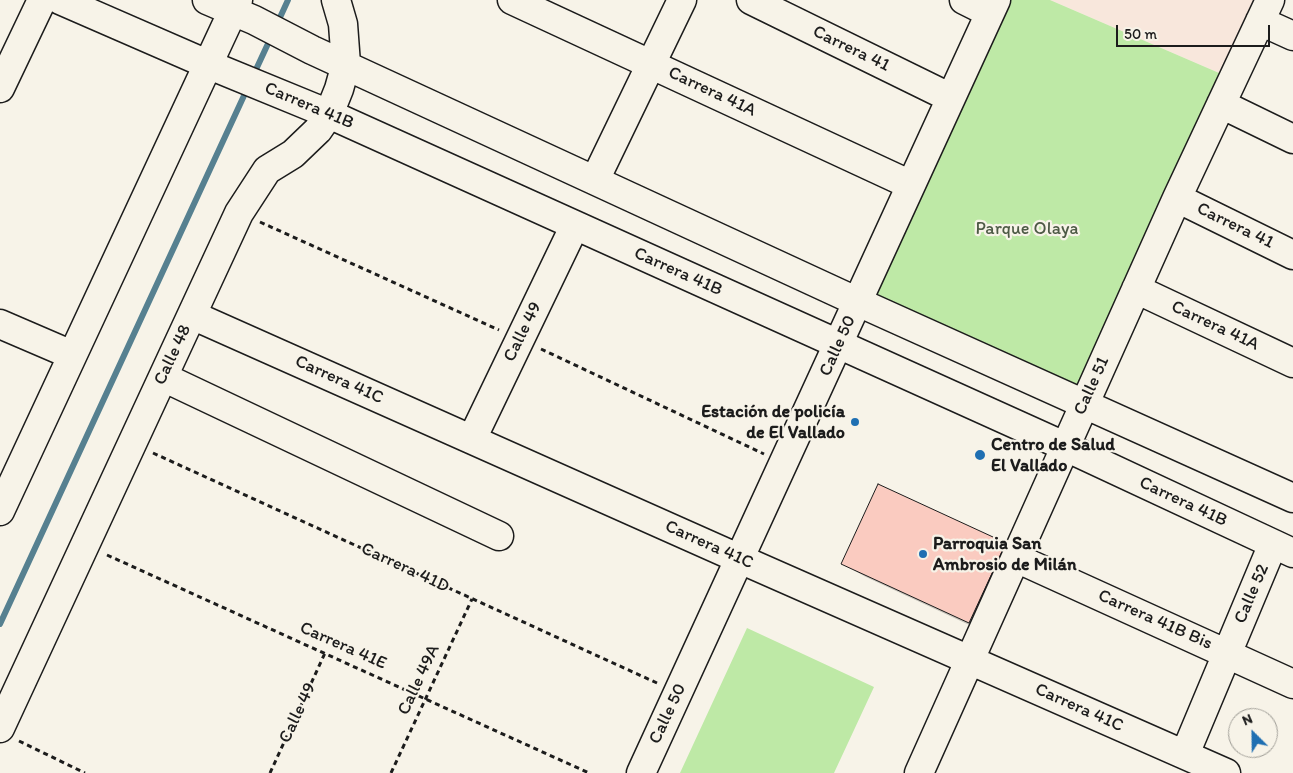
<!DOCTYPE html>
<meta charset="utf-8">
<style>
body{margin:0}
#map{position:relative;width:1293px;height:773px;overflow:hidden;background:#f7f3e8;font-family:Itim,sans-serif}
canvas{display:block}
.north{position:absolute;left:1228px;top:708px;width:50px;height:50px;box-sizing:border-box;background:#f7f3e8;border:1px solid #9f9d96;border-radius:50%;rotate:337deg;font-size:14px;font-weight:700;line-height:20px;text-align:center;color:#1c1c1c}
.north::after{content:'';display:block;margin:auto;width:18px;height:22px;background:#1f6fb2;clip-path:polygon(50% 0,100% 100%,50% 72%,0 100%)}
.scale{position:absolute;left:1116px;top:25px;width:154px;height:22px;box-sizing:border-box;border:2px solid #1c1c1c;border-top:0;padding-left:6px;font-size:15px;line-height:18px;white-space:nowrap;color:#1c1c1c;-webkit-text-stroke:4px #f7f3e8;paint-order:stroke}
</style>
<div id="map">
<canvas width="1293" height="773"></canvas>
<div class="north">N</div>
<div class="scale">50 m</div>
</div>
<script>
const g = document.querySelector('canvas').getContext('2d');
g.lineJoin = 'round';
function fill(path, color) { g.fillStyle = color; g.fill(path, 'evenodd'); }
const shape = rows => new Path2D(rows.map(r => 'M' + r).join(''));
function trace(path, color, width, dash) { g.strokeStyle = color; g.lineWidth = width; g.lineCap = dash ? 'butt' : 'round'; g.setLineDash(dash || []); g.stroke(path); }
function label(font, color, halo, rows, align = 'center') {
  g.font = font + ' Itim,sans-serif'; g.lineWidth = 4.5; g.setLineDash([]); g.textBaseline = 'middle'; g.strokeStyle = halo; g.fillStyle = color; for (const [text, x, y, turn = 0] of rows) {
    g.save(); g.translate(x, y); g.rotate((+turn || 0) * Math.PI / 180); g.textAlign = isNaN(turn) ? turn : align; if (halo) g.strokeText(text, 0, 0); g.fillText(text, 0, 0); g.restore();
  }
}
fill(shape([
 [1050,0,1270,0,1233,79]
]), '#f8e7dc');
fill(shape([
 [996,0,1050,0,1233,79,1084,403,858,302],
 [747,628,874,687,834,773,680,773]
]), '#bee9a6');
fill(shape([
 [878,486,1006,544,1029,558,993,636,866,577,842,564]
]), '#0003');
trace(shape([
 [277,24,288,0],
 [253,76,272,35],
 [0,624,248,87]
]), '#568090', 6);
const building = shape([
 [878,484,1006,543,969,623,841,564,878,484]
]);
fill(building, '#facbc0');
trace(building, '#1c1c1c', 1);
const minor = shape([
 [60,0,207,64,329,114,1053,441,1293,553],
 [207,0,254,20,312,50,858,302,1293,498],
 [512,0,911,185],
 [751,0,951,98],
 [964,0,990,13],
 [1260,21,1293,36],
 [0,88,42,0],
 [1221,104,1293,139],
 [595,180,682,0],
 [1177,198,1293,255],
 [1136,289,1293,363],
 [192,315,740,559,1226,773],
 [0,324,72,355],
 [163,377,499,536],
 [472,439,575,225],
 [0,511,238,0],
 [1016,558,1293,684],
 [0,728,239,213,267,170,293,154,318,130,329,114,339,89,346,64,343,24,336,0],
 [1185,754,1273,544],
 [641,773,996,0],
 [919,773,1177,198,1270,0]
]);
trace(minor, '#1c1c1c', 31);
trace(shape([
 [260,222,499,330],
 [541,349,764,454],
 [153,453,657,683],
 [107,555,589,773],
 [19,741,85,773],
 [270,773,325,653],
 [391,773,472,599]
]), '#1c1c1c', 3, [5, 4]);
trace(minor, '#f7f3e8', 28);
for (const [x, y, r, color] of [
 [855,422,5,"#1f6fb2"],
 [980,455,6,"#1f6fb2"],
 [923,554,5,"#1f6fb2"]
]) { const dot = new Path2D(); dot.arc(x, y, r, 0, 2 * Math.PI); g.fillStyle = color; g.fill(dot); trace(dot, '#f7f3e8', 2); }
label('18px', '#1c1c1c', '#f7f3e8', [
 ["Carrera 41",851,49,26],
 ["Carrera 41A",712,92,25],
 ["Carrera 41B",309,106,23],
 ["Carrera 41",1235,226,26],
 ["Carrera 41B",678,272,24],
 ["Carrera 41A",1215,326,25],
 ["Calle 49",523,332,-64],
 ["Calle 50",838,346,-66],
 ["Calle 48",173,355,-65],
 ["Carrera 41C",339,380,24],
 ["Calle 51",1092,386,-66],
 ["Carrera 41B",1183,502,25],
 ["Carrera 41C",709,545,24],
 ["Carrera 41D",405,568,25],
 ["Calle 52",1252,594,-67],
 ["Carrera 41B Bis",1155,620,24],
 ["Carrera 41E",343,646,24],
 ["Calle 49A",419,680,-65],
 ["Carrera 41C",1079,708,24],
 ["Calle 49",298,713,-65],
 ["Calle 50",668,714,-65]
]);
label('18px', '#4d5a45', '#f7f3e8', [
 ["Parque Olaya",1027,229]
]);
label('bold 18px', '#1c1c1c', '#f7f3e8', [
 ["Estación de policía",845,412,"right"],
 ["de El Vallado",845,433,"right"],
 ["Centro de Salud",991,445],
 ["El Vallado",991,466],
 ["Parroquia San",933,544],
 ["Ambrosio de Milán",933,565]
], 'left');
</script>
